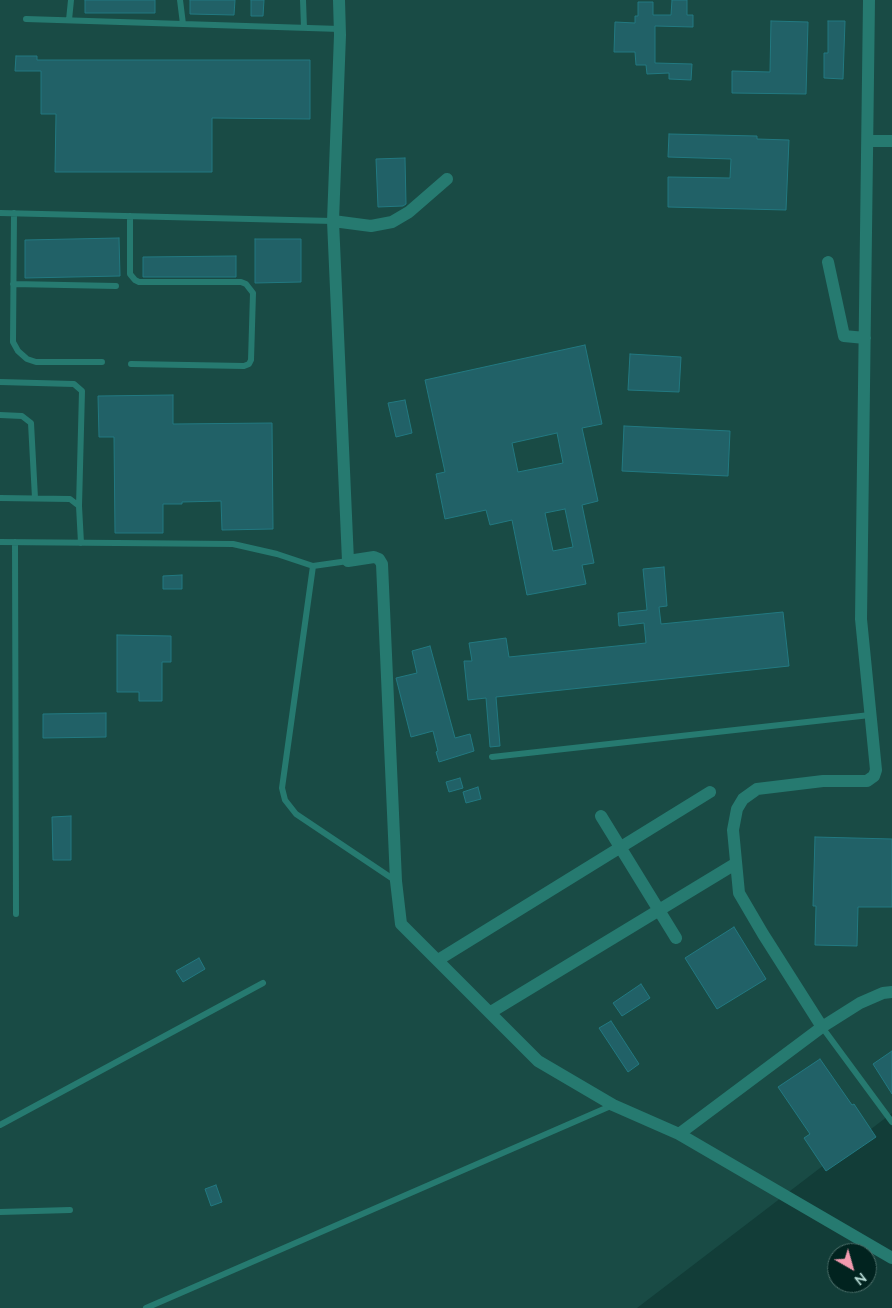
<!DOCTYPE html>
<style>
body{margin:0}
#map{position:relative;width:892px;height:1308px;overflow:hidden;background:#123d38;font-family:Mulish,sans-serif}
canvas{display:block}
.north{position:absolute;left:827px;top:1243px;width:50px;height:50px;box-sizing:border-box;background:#01231f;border:1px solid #4a6d68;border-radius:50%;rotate:142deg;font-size:14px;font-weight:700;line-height:20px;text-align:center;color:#b7dcd6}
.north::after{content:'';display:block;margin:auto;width:18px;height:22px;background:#f29aaf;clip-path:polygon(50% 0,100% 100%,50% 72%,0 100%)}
</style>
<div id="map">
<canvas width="892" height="1308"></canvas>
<div class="north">N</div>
</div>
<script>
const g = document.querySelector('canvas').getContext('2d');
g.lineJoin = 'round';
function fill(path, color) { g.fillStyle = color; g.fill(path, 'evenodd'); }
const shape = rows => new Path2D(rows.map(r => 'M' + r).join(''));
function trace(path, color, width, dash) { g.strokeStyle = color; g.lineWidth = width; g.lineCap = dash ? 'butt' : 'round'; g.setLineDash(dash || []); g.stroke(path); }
fill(shape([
 [0,0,892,0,892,1113,637,1308,0,1308]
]), '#194b45');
const building = shape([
 [85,0,155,0,155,13,85,13,85,0],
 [190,0,235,0,234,15,190,14,190,0],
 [251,0,264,0,263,16,251,16,251,0],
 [672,0,687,0,687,15,693,15,693,27,655,26,655,63,692,64,691,80,669,79,669,73,647,74,646,65,636,65,635,52,614,52,615,22,635,23,635,16,638,16,638,2,653,2,653,15,671,15,672,0],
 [771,21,808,22,806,94,732,93,732,71,770,72,771,21],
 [828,21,845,21,843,79,824,78,824,53,828,53,828,21],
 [16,56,37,56,37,60,310,60,310,119,212,118,212,172,55,172,56,114,41,114,41,71,15,71,16,56],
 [669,134,757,136,757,139,789,140,786,210,668,207,668,177,730,178,731,159,668,157,669,134],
 [405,158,406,204,403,206,378,207,376,159,405,158],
 [119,238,120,276,25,278,25,240,119,238],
 [255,239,301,239,301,282,255,283,255,239],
 [236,256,236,277,143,277,143,257,236,256],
 [585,345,602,424,582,428,598,501,582,505,594,563,582,565,586,584,527,595,512,520,490,525,486,510,445,519,436,474,445,472,425,380,585,345],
 [557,433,563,463,518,472,512,443,557,433],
 [565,509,573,547,553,551,545,513,565,509],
 [630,354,681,357,679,392,628,390,630,354],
 [173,395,173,424,272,423,273,529,222,530,221,501,182,502,182,504,163,504,163,533,115,533,114,437,99,437,98,396,173,395],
 [405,400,412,433,396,437,388,403,405,400],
 [624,426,730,431,728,476,622,471,624,426],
 [664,567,667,606,659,607,661,624,783,612,789,666,496,697,500,746,490,747,486,698,468,700,464,661,472,661,469,643,506,638,509,657,646,643,644,623,619,626,618,613,647,610,643,569,664,567],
 [182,575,182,589,163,589,163,576,182,575],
 [117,635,171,636,171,662,162,662,162,701,139,701,139,692,117,692,117,635],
 [430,646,455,738,470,734,474,751,439,762,436,752,438,751,433,731,411,737,396,678,417,673,412,651,430,646],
 [106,713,106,737,43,738,43,714,106,713],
 [460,778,463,788,449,792,446,782,460,778],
 [478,787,481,799,466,803,463,792,478,787],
 [71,816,71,860,53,860,52,817,71,816],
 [815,837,892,839,892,907,858,907,857,946,815,945,816,906,813,906,815,837],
 [734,927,766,979,717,1009,685,958,734,927],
 [199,958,205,969,183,982,176,971,199,958],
 [641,984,650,998,622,1016,613,1003,641,984],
 [611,1021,639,1064,628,1072,599,1028,611,1021],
 [892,1051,892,1094,873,1064,892,1051],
 [820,1059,852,1105,854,1104,876,1137,826,1171,804,1138,810,1134,778,1087,820,1059],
 [216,1185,222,1202,211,1206,205,1189,216,1185]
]);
fill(building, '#216167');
trace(building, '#227981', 1);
trace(shape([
 [180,0,183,24],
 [303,0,304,28],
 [26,19,340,29],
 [69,20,71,0],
 [0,213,333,221],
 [14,213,13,342,18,351,27,359,36,362,102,362],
 [130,216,130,274,135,280,139,282,241,282,246,284,253,293,251,360,249,364,244,366,131,364],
 [13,284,116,286],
 [0,382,74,384,82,391,79,506],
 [0,415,22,416,31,423,35,498],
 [0,498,70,499,79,506,81,543],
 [0,542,233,544,277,554,313,566,348,561],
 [15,542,16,914],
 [313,566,282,788,285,800,296,814,396,881],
 [492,757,870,715],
 [822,1027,892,1122],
 [0,1125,263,983],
 [0,1212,70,1210],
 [146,1308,613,1105]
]), '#267a70', 6);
trace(shape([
 [339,0,340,35,333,221,348,561,374,557,379,559,382,564,396,881,401,924,538,1061,613,1105,679,1134,892,1258],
 [868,141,892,141],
 [333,221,371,226,392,222,409,212,447,179],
 [828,262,844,336,865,338],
 [601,816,676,938],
 [438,960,710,792],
 [491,1012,735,864],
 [822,1027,763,934,739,893,733,830,737,809,743,799,757,789,823,781,867,781,874,776,876,770,861,619,869,0],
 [679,1134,822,1027,860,1003,883,993,892,992]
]), '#267a70', 12);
</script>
